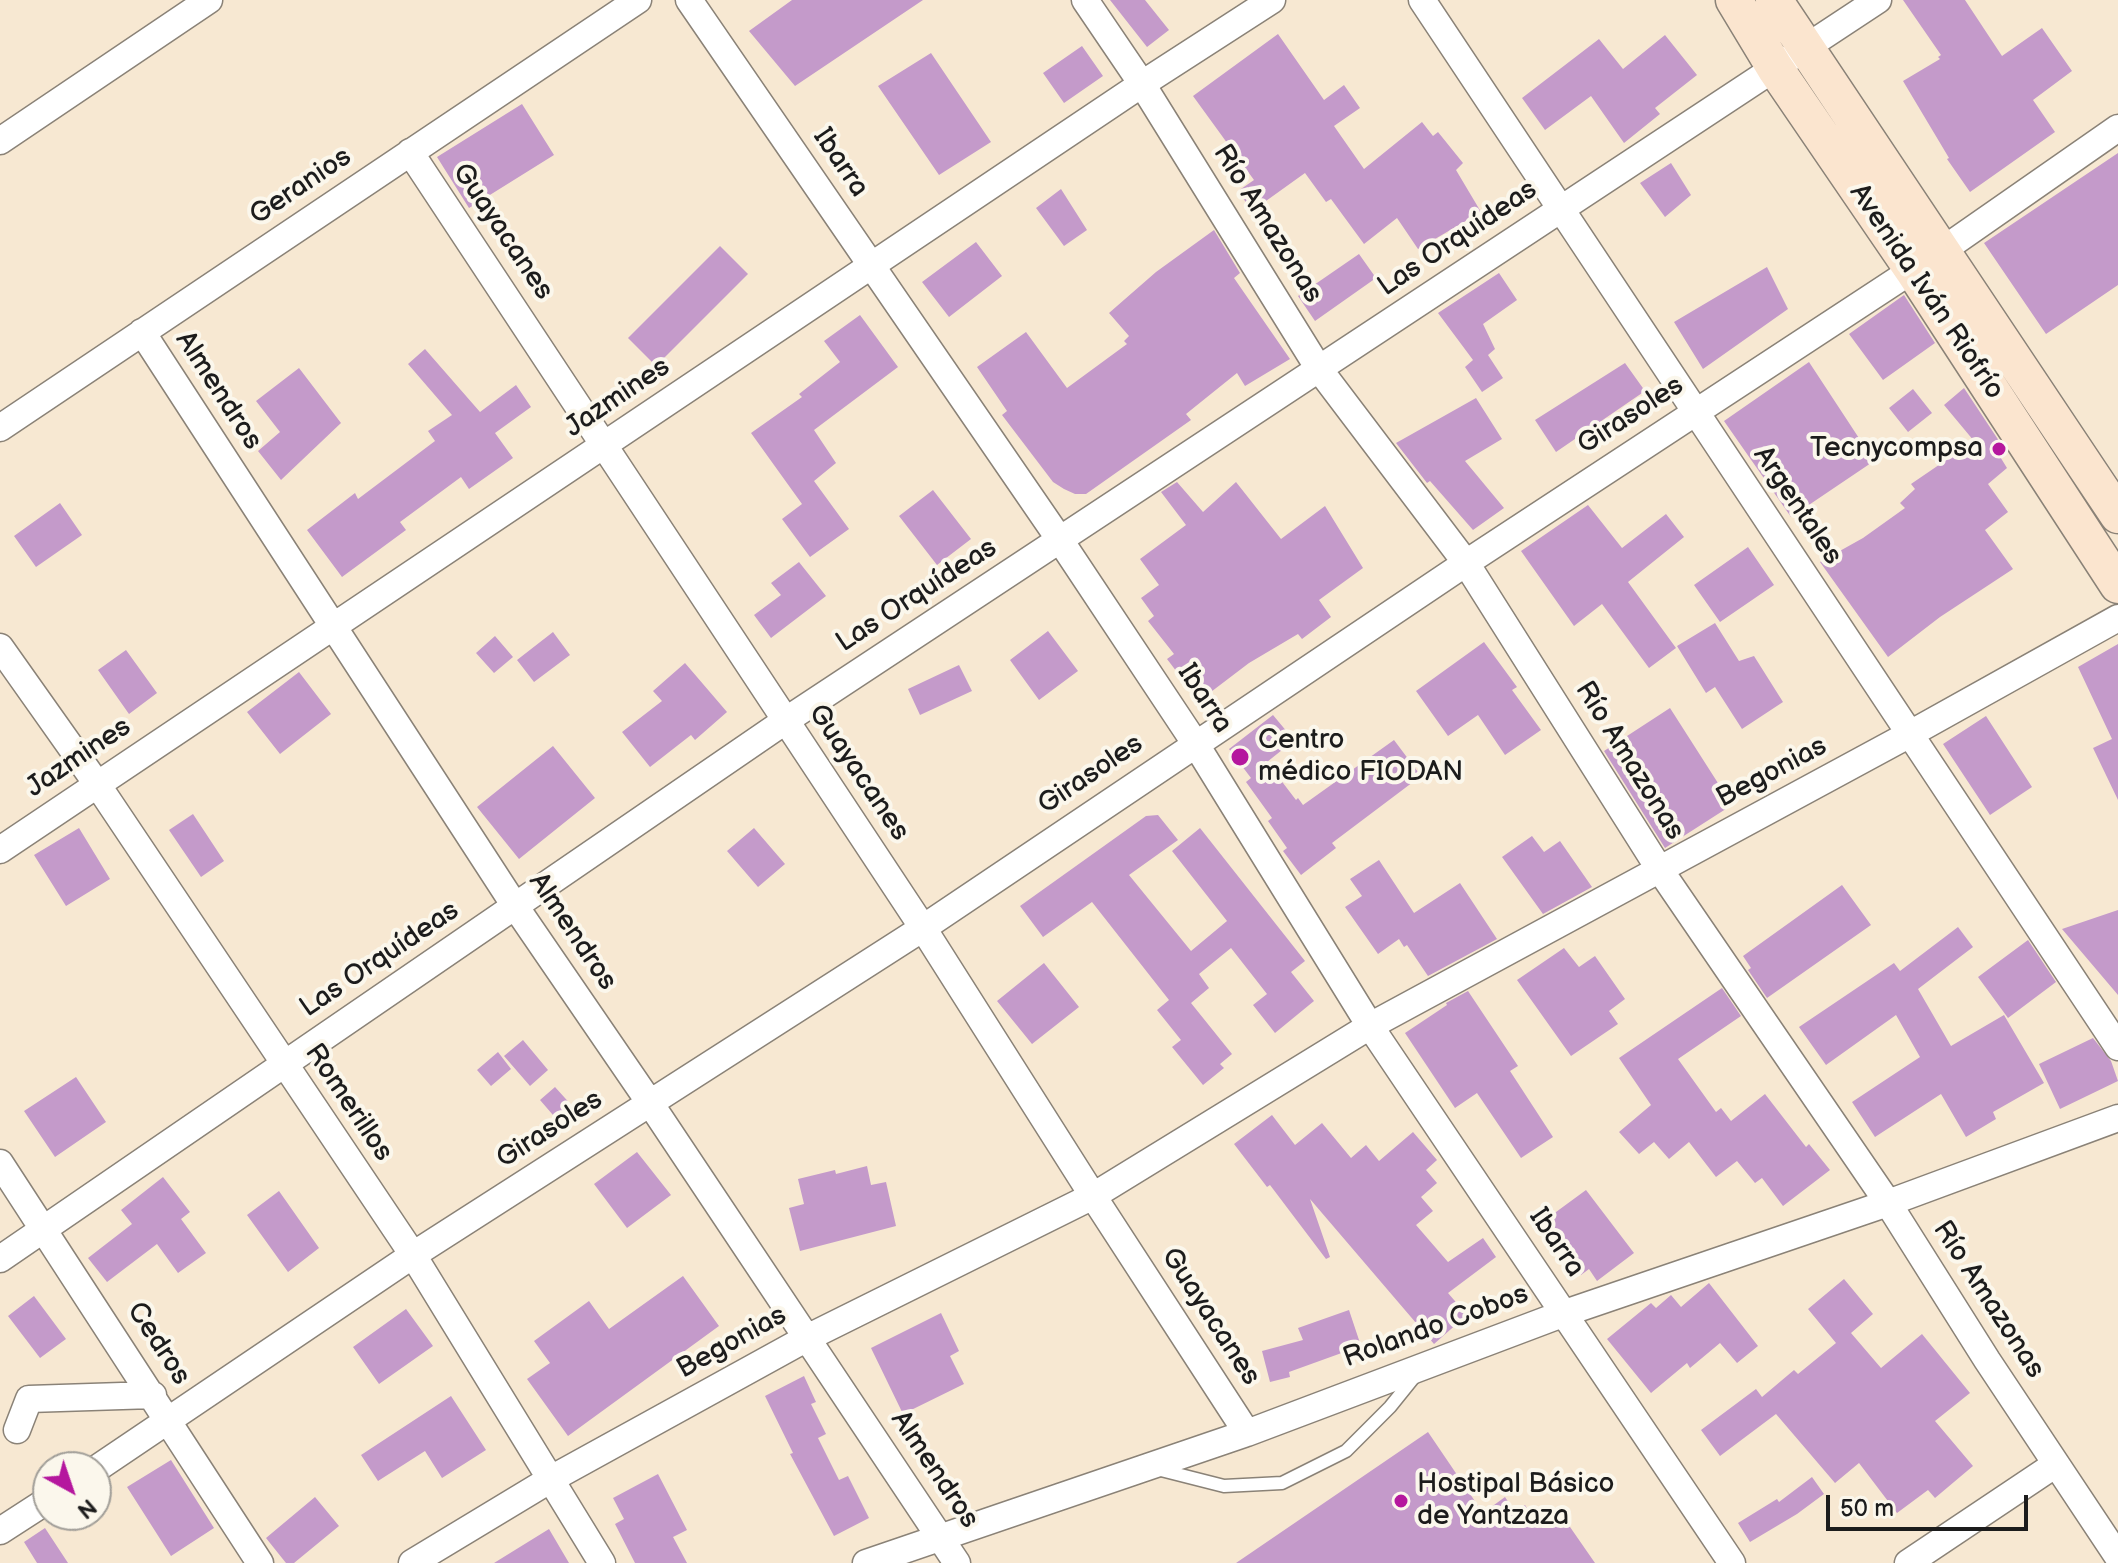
<!DOCTYPE html>
<meta charset="utf-8">
<style>
body{margin:0}
#map{position:relative;width:2118px;height:1563px;overflow:hidden;background:#f7e8d2;font-family:"Balsamiq Sans",sans-serif}
canvas{display:block}
.north{position:absolute;left:32px;top:1451px;width:80px;height:80px;box-sizing:border-box;background:#fbf7ec;border:2px solid #a29f99;border-radius:50%;rotate:140deg;font-size:22px;font-weight:700;line-height:32px;text-align:center;color:#1c1c1c}
.north::after{content:'';display:block;margin:auto;width:28px;height:36px;background:#b5179e;clip-path:polygon(50% 0,100% 100%,50% 72%,0 100%)}
.scale{position:absolute;left:1826px;top:1495px;width:202px;height:36px;box-sizing:border-box;border:4px solid #1c1c1c;border-top:0;padding-left:10px;font-size:24px;line-height:28px;white-space:nowrap;color:#1c1c1c;-webkit-text-stroke:6px #fbf7ec;paint-order:stroke}
</style>
<div id="map">
<canvas width="2118" height="1563"></canvas>
<div class="north">N</div>
<div class="scale">50 m</div>
</div>
<script>
const g = document.querySelector('canvas').getContext('2d');
g.lineJoin = 'round';
function fill(path, color) { g.fillStyle = color; g.fill(path, 'evenodd'); }
const shape = rows => new Path2D(rows.map(r => 'M' + r).join(''));
function trace(path, color, width, dash) { g.strokeStyle = color; g.lineWidth = width; g.lineCap = dash ? 'butt' : 'round'; g.setLineDash(dash || []); g.stroke(path); }
function label(font, color, halo, rows, align = 'center') {
  g.font = font + ' "Balsamiq Sans",sans-serif'; g.lineWidth = 8; g.setLineDash([]); g.textBaseline = 'middle'; g.strokeStyle = halo; g.fillStyle = color; for (const [text, x, y, turn = 0] of rows) {
    g.save(); g.translate(x, y); g.rotate((+turn || 0) * Math.PI / 180); g.textAlign = isNaN(turn) ? turn : align; if (halo) g.strokeText(text, 0, 0); g.fillText(text, 0, 0); g.restore();
  }
}
fill(shape([
 [792,0,923,0,795,86,749,31],
 [1110,0,1145,0,1169,30,1147,47],
 [1903,0,1965,0,2002,56,2042,28,2072,71,2033,100,2055,132,1970,192,1947,159,1949,158,1903,81,1940,59,1938,57,1941,55],
 [1278,34,1324,100,1344,85,1360,108,1334,126,1364,169,1422,122,1433,136,1438,132,1463,163,1456,170,1481,212,1418,249,1397,218,1364,244,1331,199,1326,202,1305,173,1252,211,1238,191,1254,180,1193,96],
 [1665,35,1697,75,1655,108,1660,114,1624,143,1591,96,1545,130,1522,98,1599,39,1623,69],
 [1082,46,1103,76,1064,103,1043,73],
 [931,53,991,142,939,175,878,86],
 [522,104,554,155,469,208,437,157],
 [2118,153,2118,285,2046,334,1984,243],
 [1671,163,1691,195,1665,217,1640,183],
 [1061,189,1087,230,1064,246,1036,208],
 [1214,230,1240,273,1234,278,1290,359,1245,386,1237,373,1186,414,1191,420,1086,494,1075,494,1064,489,1053,482,1002,415,1007,411,977,367,1026,332,1067,388,1127,344,1124,341,1129,336,1109,313,1156,272],
 [976,242,1002,276,949,317,922,282],
 [720,246,748,274,656,366,628,338],
 [1359,254,1376,278,1315,321,1298,296],
 [1767,267,1788,309,1703,369,1674,322],
 [1499,273,1517,300,1483,324,1495,349,1488,355,1503,378,1482,392,1465,367,1473,360,1438,313],
 [1904,295,1935,343,1883,380,1849,334],
 [860,315,898,367,814,430,836,463,814,481,849,529,810,557,782,519,802,504,751,433,802,397,799,394,840,362,824,341],
 [425,349,480,412,516,385,531,407,495,433,513,458,469,489,461,477,400,522,406,530,342,577,307,530,355,493,358,499,435,441,428,431,452,415,408,364],
 [1809,362,1874,461,1791,517,1724,421],
 [1625,363,1645,391,1556,452,1535,420],
 [299,368,341,423,281,480,258,451,280,432,256,401],
 [1964,388,2005,450,1999,455,2007,468,1988,484,2008,512,1985,530,2013,569,1940,617,1888,657,1820,562,1863,538,1905,508,1900,503,1915,489,1911,484,1974,441,1944,405],
 [1913,389,1932,413,1908,432,1889,408],
 [1476,398,1502,439,1465,461,1504,508,1473,530,1430,481,1427,483,1396,443],
 [1177,482,1203,512,1236,482,1281,539,1325,506,1363,568,1319,600,1331,617,1302,639,1298,634,1249,663,1199,701,1167,659,1174,654,1148,621,1154,616,1141,598,1159,585,1140,559,1186,525,1161,492],
 [933,490,971,539,937,565,899,516],
 [60,503,82,535,36,567,14,536],
 [1588,505,1622,548,1666,514,1684,537,1628,582,1676,648,1649,668,1602,604,1574,626,1521,551],
 [1748,547,1774,585,1720,622,1694,585],
 [799,562,826,596,771,638,754,615,781,595,771,583],
 [1715,623,1739,661,1754,656,1783,702,1742,729,1715,687,1706,693,1677,646],
 [1048,631,1078,671,1039,700,1010,660],
 [553,632,570,655,534,682,517,660],
 [495,636,513,657,494,673,476,653],
 [1484,642,1517,687,1512,690,1541,730,1505,755,1478,715,1448,736,1416,691],
 [2118,644,2118,800,2093,748,2112,739,2078,667],
 [126,650,157,693,129,714,98,670],
 [685,663,727,712,695,740,691,735,650,767,622,732,662,701,653,691],
 [959,665,972,691,920,715,908,689],
 [299,672,331,714,280,754,247,712],
 [1670,708,1732,805,1665,848,1604,751],
 [1273,715,1288,733,1276,742,1282,750,1267,762,1296,800,1298,798,1303,805,1394,740,1421,776,1332,843,1336,848,1301,875,1283,851,1287,848,1268,821,1272,818,1246,782,1251,778,1229,749],
 [1986,716,2032,787,1990,815,1943,744],
 [553,746,595,798,519,859,477,807],
 [193,814,224,861,201,877,169,830],
 [1158,815,1178,840,1129,875,1191,951,1227,921,1172,851,1200,828,1305,961,1291,972,1314,1001,1275,1033,1253,1005,1267,994,1231,948,1199,974,1209,988,1191,1003,1232,1054,1220,1064,1224,1068,1203,1085,1172,1047,1181,1040,1157,1010,1169,1000,1092,902,1043,937,1020,906,1146,816],
 [79,828,110,879,66,906,34,855],
 [754,828,785,864,758,887,727,851],
 [1532,836,1544,852,1560,841,1592,887,1543,914,1502,857],
 [1379,860,1414,913,1460,883,1497,939,1428,976,1407,945,1404,947,1399,939,1378,954,1345,907,1362,896,1350,879],
 [1842,885,1871,925,1767,998,1748,970,1751,968,1743,956],
 [2118,910,2118,995,2062,929],
 [1958,927,1973,947,1918,989,1951,1046,2004,1015,2044,1083,1993,1112,1996,1119,1966,1137,1941,1094,1875,1137,1852,1102,1920,1057,1896,1015,1826,1065,1799,1027,1894,963,1900,971],
 [2028,940,2056,982,2008,1018,1978,977],
 [1564,948,1579,967,1595,956,1625,999,1609,1011,1618,1024,1571,1056,1517,980],
 [1044,963,1079,1007,1032,1044,997,1001],
 [1722,988,1741,1016,1678,1059,1716,1112,1721,1108,1731,1121,1765,1094,1806,1147,1809,1144,1830,1170,1783,1206,1762,1178,1755,1183,1737,1161,1716,1177,1689,1142,1669,1159,1654,1142,1639,1154,1619,1132,1651,1105,1619,1058],
 [1468,991,1518,1066,1510,1071,1553,1137,1521,1158,1477,1093,1455,1108,1405,1033,1447,1005,1446,1003],
 [2093,1038,2111,1061,2118,1081,2060,1109,2039,1064],
 [523,1040,548,1070,530,1086,504,1056],
 [498,1052,511,1069,491,1086,477,1070],
 [76,1077,106,1122,55,1157,24,1111],
 [555,1087,574,1108,559,1122,540,1100],
 [1272,1115,1295,1145,1322,1123,1351,1158,1366,1145,1379,1161,1413,1132,1437,1160,1426,1170,1437,1183,1421,1197,1433,1211,1416,1225,1448,1262,1483,1238,1496,1257,1448,1293,1467,1315,1434,1344,1310,1199,1330,1257,1326,1259,1270,1185,1267,1187,1234,1144],
 [637,1152,671,1195,627,1228,594,1184],
 [867,1166,871,1185,886,1182,896,1226,800,1251,789,1208,804,1204,798,1179,835,1170,836,1174],
 [163,1177,190,1212,181,1219,206,1253,178,1273,157,1244,107,1282,88,1258,132,1224,121,1210],
 [1586,1190,1634,1253,1597,1281,1589,1269,1581,1275,1541,1223],
 [279,1191,319,1248,288,1272,247,1215],
 [683,1276,719,1326,568,1436,527,1379,550,1363,534,1341,589,1301,609,1329],
 [1844,1279,1873,1314,1851,1333,1881,1368,1922,1334,1970,1393,1935,1421,1973,1466,1935,1498,1928,1490,1897,1513,1859,1463,1835,1483,1776,1414,1720,1456,1701,1430,1756,1389,1762,1397,1794,1370,1798,1374,1836,1343,1808,1309],
 [1709,1283,1758,1346,1737,1363,1720,1343,1690,1368,1687,1363,1651,1393,1607,1339,1651,1303,1656,1308,1671,1295,1681,1307],
 [34,1296,66,1339,40,1358,8,1316],
 [406,1309,433,1346,379,1384,353,1347],
 [1349,1310,1361,1346,1289,1372,1290,1377,1270,1382,1262,1351,1303,1340,1298,1328],
 [941,1313,959,1351,950,1356,964,1384,903,1414,871,1348],
 [804,1376,816,1402,811,1404,826,1434,818,1438,839,1480,848,1476,869,1518,834,1536,790,1454,793,1453,765,1396],
 [451,1396,486,1450,442,1478,425,1451,378,1481,361,1455],
 [1428,1432,1483,1513,1505,1497,1515,1512,1525,1505,1540,1528,1561,1514,1595,1563,1236,1563],
 [171,1460,214,1528,171,1556,127,1487],
 [658,1474,687,1530,673,1537,687,1563,635,1563,615,1524,624,1519,613,1498],
 [1812,1477,1824,1494,1797,1514,1750,1542,1738,1523,1777,1499,1779,1502],
 [315,1497,339,1526,294,1563,286,1563,266,1538],
 [45,1528,68,1563,37,1563,24,1542],
 [549,1529,569,1563,494,1563]
]), '#c49aca');
const lane = shape([
 [1157,1469,1224,1486,1282,1483,1346,1451,1390,1407,1415,1376]
]);
const street = shape([
 [689,0,1060,540,1195,743,1370,1026,1732,1563],
 [1085,0,1142,84,1319,369,1466,563,1660,870,1888,1203,1987,1360,2118,1557],
 [1422,0,2118,1047],
 [0,141,209,0],
 [410,152,923,928,1093,1196,1247,1433],
 [142,332,515,906,650,1103,957,1563],
 [0,428,638,0],
 [0,647,97,784,413,1255,602,1563],
 [0,850,1142,84,1272,0],
 [0,1163,260,1563],
 [0,1259,785,721,1878,0],
 [17,1430,29,1399,153,1395],
 [96,1469,413,1255,923,928,1466,563,1940,252,2118,128],
 [0,1531,48,1500],
 [412,1563,551,1479,807,1338,1093,1196,1370,1026,1910,734,2118,618],
 [866,1563,1247,1433,1565,1313,1888,1203,2118,1118],
 [1908,1563,2056,1464]
]);
const secondary = shape([
 [1734,0,1775,68,1913,270,2118,585],
 [1774,0,2118,515]
]);
trace(lane, '#8a8277', 15);
trace(street, '#8a8277', 29);
trace(secondary, '#8a8277', 39);
trace(lane, '#fff', 12);
trace(street, '#fff', 26);
trace(secondary, '#fbe5cf', 36);
for (const [x, y, r, color] of [
 [1999,449,8,"#b5179e"],
 [1240,757,10,"#b5179e"],
 [1401,1501,8,"#b5179e"]
]) { const dot = new Path2D(); dot.arc(x, y, r, 0, 2 * Math.PI); g.fillStyle = color; g.fill(dot); trace(dot, '#fbf7ec', 3); }
label('28px', '#1c1c1c', '#fbf7ec', [
 ["Ibarra",840,163,56],
 ["Geranios",301,187,-34],
 ["Río Amazonas",1267,224,58],
 ["Guayacanes",502,232,56],
 ["Las Orquídeas",1458,239,-34],
 ["Avenida Iván Riofrío",1926,292,56],
 ["Almendros",218,391,57],
 ["Jazmines",618,398,-34],
 ["Girasoles",1631,416,-33],
 ["Argentales",1797,506,56],
 ["Las Orquídeas",917,596,-33],
 ["Ibarra",1204,699,57],
 ["Jazmines",79,758,-34],
 ["Río Amazonas",1629,761,58],
 ["Guayacanes",858,773,56],
 ["Begonias",1772,773,-28],
 ["Girasoles",1091,775,-34],
 ["Almendros",572,932,56],
 ["Las Orquídeas",380,960,-34],
 ["Romerillos",348,1103,56],
 ["Girasoles",550,1130,-33],
 ["Ibarra",1556,1243,56],
 ["Río Amazonas",1988,1300,57],
 ["Guayacanes",1210,1317,57],
 ["Rolando Cobos",1436,1327,-20],
 ["Begonias",732,1343,-29],
 ["Cedros",158,1344,57],
 ["Almendros",934,1470,56]
]);
label('28px', '#1c1c1c', '#fbf7ec', [
 ["Tecnycompsa",1983,449,"right"],
 ["Centro",1258,741],
 ["médico FIODAN",1258,773],
 ["Hostipal Básico",1417,1485],
 ["de Yantzaza",1417,1517]
], 'left');
</script>
